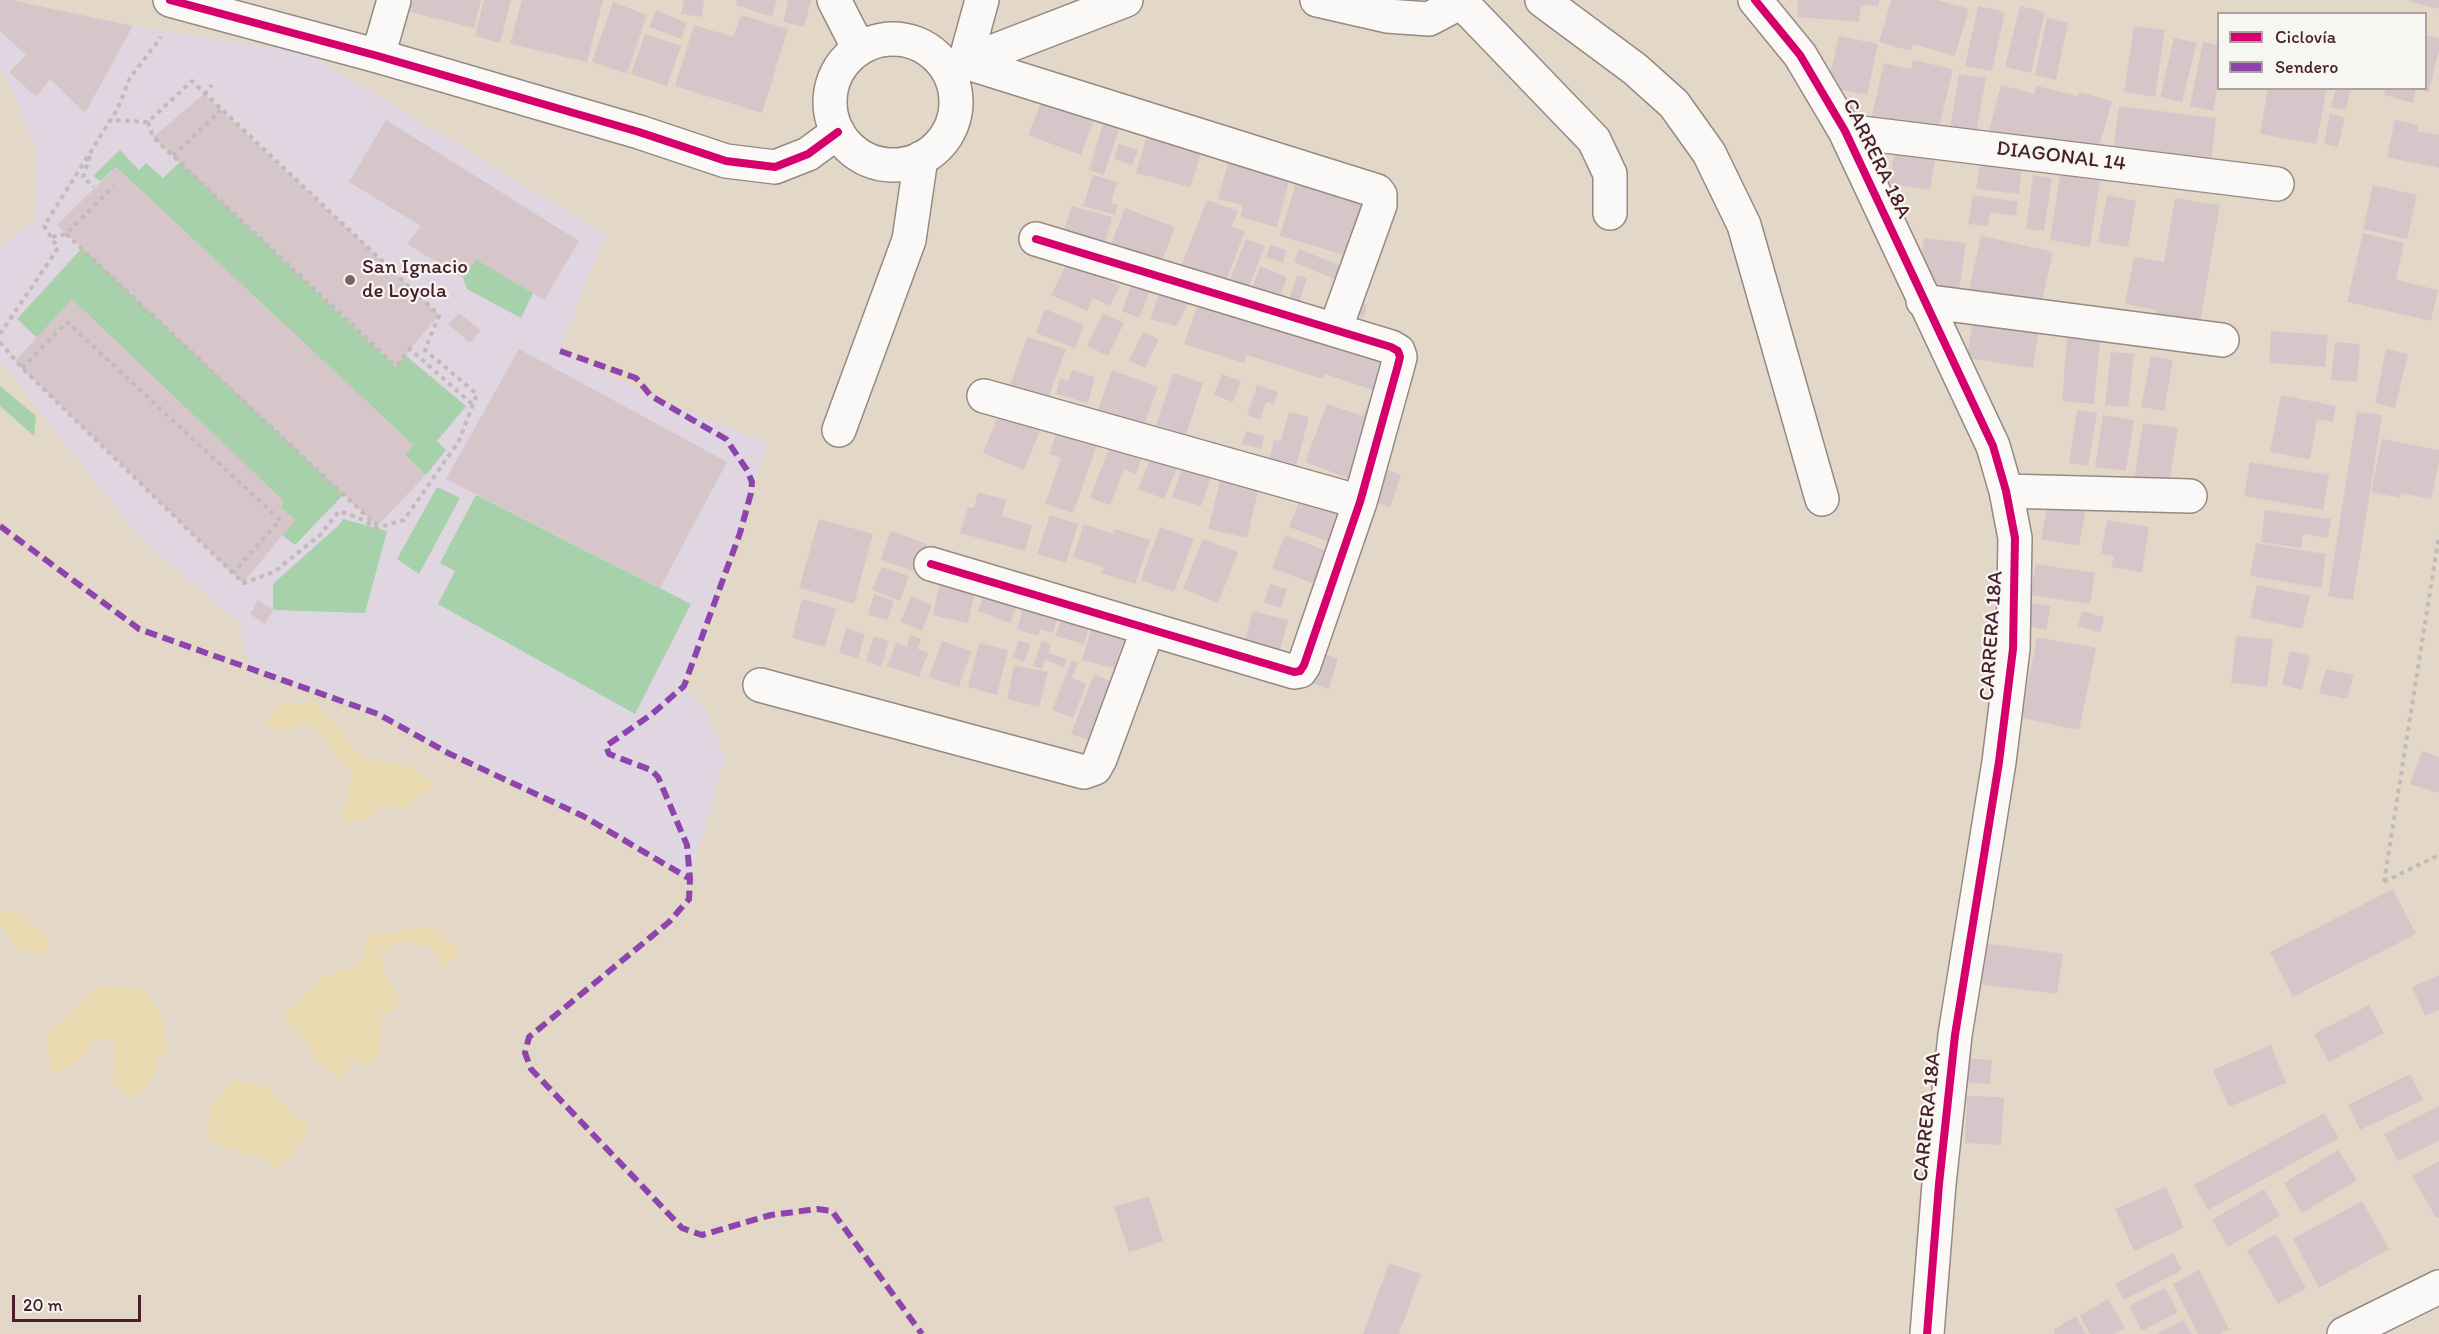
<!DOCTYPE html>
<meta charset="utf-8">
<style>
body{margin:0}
#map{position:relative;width:2439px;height:1334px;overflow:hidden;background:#e3d8c7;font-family:Itim,sans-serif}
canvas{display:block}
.legend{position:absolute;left:2217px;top:12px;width:210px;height:78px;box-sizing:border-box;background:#f6f6f2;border:2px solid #b1a0a2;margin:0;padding:8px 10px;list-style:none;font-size:18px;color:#4a1f2b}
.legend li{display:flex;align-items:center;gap:12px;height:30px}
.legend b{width:30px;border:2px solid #b1a0a2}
.scale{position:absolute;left:12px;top:1295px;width:129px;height:27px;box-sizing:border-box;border:3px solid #4a1f2b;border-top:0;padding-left:8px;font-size:18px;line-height:21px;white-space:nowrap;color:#4a1f2b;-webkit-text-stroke:4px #f6f6f2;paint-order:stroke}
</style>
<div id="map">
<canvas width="2439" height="1334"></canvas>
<ul class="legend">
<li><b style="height:8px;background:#d6006c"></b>Ciclovía</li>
<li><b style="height:8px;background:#8e44ad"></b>Sendero</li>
</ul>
<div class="scale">20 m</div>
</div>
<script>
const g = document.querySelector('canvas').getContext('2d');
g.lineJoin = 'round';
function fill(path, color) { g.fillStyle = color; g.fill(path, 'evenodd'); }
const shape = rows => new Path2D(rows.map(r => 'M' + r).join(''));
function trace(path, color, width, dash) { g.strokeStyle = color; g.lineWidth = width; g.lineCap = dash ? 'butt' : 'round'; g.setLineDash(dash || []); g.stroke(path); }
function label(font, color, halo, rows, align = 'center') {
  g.font = font + ' Itim,sans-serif'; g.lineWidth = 4.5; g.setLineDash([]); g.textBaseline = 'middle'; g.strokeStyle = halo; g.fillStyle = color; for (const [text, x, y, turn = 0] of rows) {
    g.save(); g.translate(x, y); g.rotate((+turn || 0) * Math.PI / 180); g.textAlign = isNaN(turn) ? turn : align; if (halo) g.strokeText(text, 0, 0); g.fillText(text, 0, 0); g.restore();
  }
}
fill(shape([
 [0,0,133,26,307,53,605,234,560,351,651,396,768,444,684,685,705,709,725,758,690,879,583,816,448,753,378,714,250,669,239,622,139,537,0,360,0,245,35,221,36,150,11,86,0,70]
]), '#e0d6e1');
fill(shape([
 [120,150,139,170,146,163,163,178,180,162,395,366,405,355,466,406,437,441,446,450,426,475,405,455,413,445,116,167,100,181,93,176],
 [82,248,344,494,295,545,282,535,295,520,280,507,284,501,37,338,17,319],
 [476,259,533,293,521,318,467,289,463,278],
 [0,386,36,416,34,436,0,406],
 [437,487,460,498,419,574,397,559],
 [476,495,691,604,635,714,438,604,455,571,440,563],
 [343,519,387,531,365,613,273,610,273,584,339,525]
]), '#a6d1aa');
fill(shape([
 [314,702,342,732,361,758,412,767,436,786,418,796,403,810,384,804,364,819,351,823,339,818,349,795,352,774,328,742,309,721,287,730,265,725,279,705],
 [0,911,17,911,31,925,49,938,43,955,17,949,0,926],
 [412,926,440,930,462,955,440,966,431,947,402,941,379,951,387,976,402,1006,381,1014,379,1058,368,1066,353,1057,343,1081,316,1061,305,1039,282,1017,323,976,350,968,363,956,369,933,384,936],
 [98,986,146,989,163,1021,167,1051,156,1062,154,1079,133,1097,112,1084,117,1042,95,1039,82,1059,53,1074,45,1034,69,1016],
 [232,1080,265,1086,309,1128,290,1157,274,1170,264,1159,210,1142,208,1122,216,1098]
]), '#e9d9b0');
fill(shape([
 [0,0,11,0,133,26,85,113,50,79,36,97,9,72,26,55,0,31],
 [409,0,481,0,474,28,406,11],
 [484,0,511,0,500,43,475,36],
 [522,0,603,0,587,62,510,44],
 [684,0,704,0,702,17,681,14],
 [737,0,777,0,772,17,736,5],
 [788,0,811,0,804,27,783,22],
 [1798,0,1879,0,1878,6,1861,5,1859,22,1797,17],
 [1891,0,1937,0,1969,9,1955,56,1913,44,1911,51,1879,42],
 [2411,0,2439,0,2439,9,2410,2],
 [613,2,647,15,627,74,592,62],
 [1978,6,2005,12,1992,71,1965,66],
 [2020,6,2045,12,2031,73,2005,67],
 [656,10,687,23,681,39,649,27],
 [741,15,788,29,762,113,675,86,694,25,733,37],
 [2047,18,2068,23,2056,80,2035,75],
 [2134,26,2165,30,2155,97,2124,92],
 [645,34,681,46,667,86,631,74],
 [2426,35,2439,38,2439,50,2429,92,2418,89,2426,88],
 [1839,36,1878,44,1867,95,1827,87],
 [2174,38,2197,43,2182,102,2160,97],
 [2203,42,2218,45,2218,84,2213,111,2190,106],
 [1913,60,1953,69,1939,128,1900,119,1898,126,1871,120,1884,63,1911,69],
 [1959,74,1986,78,1975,138,1949,133],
 [2001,85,2034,94,2037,86,2078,96,2079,92,2112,101,2096,158,1988,135],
 [2268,88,2327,88,2316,144,2260,134],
 [2336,88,2351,88,2346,110,2331,107],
 [2385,88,2416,88,2413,103,2384,95],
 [204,94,439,315,396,366,153,137],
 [1042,100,1094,119,1081,155,1028,135],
 [2119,106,2216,118,2210,171,2112,160],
 [2330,114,2345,117,2338,147,2324,144],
 [1105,117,1121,122,1104,175,1089,170],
 [386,120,579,241,544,300,476,259,463,278,407,244,421,226,349,182],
 [2395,120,2419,125,2418,131,2439,135,2439,168,2387,157],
 [1148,132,1203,147,1190,187,1136,173],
 [1119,144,1138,150,1132,165,1114,159],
 [1231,151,1291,173,1277,227,1240,217,1243,205,1218,199],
 [1894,154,1935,160,1930,190,1889,183],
 [1980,162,2022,168,2019,194,1976,189],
 [116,167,413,445,405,455,426,475,377,526,57,225],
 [1299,173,1370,205,1354,258,1280,236],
 [1093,175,1117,182,1111,203,1118,205,1115,215,1083,206],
 [2033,175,2052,178,2044,231,2026,229],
 [2060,175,2100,181,2090,247,2050,240],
 [2373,185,2417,195,2407,239,2363,229],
 [1973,195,2018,202,2016,216,1990,212,1988,226,1968,224],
 [2107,195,2136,201,2128,247,2098,242],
 [2175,198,2220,205,2199,329,2154,322,2156,310,2125,304,2134,257,2164,262],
 [1207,200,1238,211,1232,227,1245,231,1224,286,1180,269],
 [1072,206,1112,217,1105,243,1064,231],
 [1125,208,1175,227,1161,263,1111,244],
 [2363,233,2404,243,2396,280,2438,290,2431,321,2347,302],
 [1981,236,2053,252,2041,305,1969,290],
 [1924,238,1966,243,1959,291,1918,285],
 [1246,239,1265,246,1248,289,1229,282],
 [1270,245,1287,250,1283,263,1266,257],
 [1299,249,1346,268,1341,282,1294,262],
 [1068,261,1120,286,1110,306,1093,298,1087,311,1051,295],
 [1260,266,1287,277,1280,296,1253,286],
 [1297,275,1307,278,1299,303,1289,300],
 [1132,283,1150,291,1139,318,1122,311],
 [1159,294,1189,303,1176,326,1150,319],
 [72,299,284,501,280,507,295,520,243,583,15,361],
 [1353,300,1367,305,1364,318,1348,312],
 [1199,301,1392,363,1388,395,1325,374,1323,379,1247,355,1244,363,1184,344],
 [1045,309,1084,325,1075,348,1036,333],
 [1974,312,2040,322,2033,368,1967,358],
 [459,313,481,331,470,343,448,324],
 [1103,313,1124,323,1108,356,1087,346],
 [2271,331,2328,335,2325,367,2269,363],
 [1143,332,1159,339,1145,368,1129,360],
 [1027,337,1066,349,1048,399,1010,385],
 [2067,338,2100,341,2094,404,2062,401],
 [2335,342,2360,344,2357,382,2331,380],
 [519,349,727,462,660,588,446,479],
 [2386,349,2408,354,2395,408,2375,403],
 [2111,352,2134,354,2128,407,2105,405],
 [2151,356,2173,360,2164,411,2141,407],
 [1072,370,1095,377,1088,403,1056,394,1060,378,1068,381],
 [1112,370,1158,387,1144,426,1098,410],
 [1173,373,1203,383,1186,435,1156,425],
 [1222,374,1241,381,1233,402,1214,395],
 [1257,385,1278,392,1274,404,1266,402,1260,420,1247,415],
 [2281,395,2336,406,2333,422,2317,419,2310,460,2270,452],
 [1369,400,1382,404,1362,483,1305,462,1327,404,1363,416],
 [1003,404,1044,421,1024,470,983,453],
 [2077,410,2097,413,2088,466,2069,463],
 [1289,412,1309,417,1296,467,1269,460,1274,440,1281,441],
 [2357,412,2382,415,2353,600,2328,596],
 [2103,415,2134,420,2126,471,2095,467],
 [2143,423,2178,428,2169,484,2134,479],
 [1059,425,1099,439,1073,513,1045,504,1061,458,1049,454],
 [1246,431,1264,436,1261,449,1242,444],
 [2382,439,2439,450,2439,461,2431,499,2401,493,2400,498,2371,492],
 [1111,442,1143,454,1136,474,1124,469,1110,505,1090,498],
 [1155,448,1181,458,1164,499,1138,489],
 [1186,457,1214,467,1201,506,1172,497],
 [2250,462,2329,475,2323,510,2244,496],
 [1380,467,1401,475,1390,507,1368,499],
 [1223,469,1261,478,1247,538,1208,529],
 [1303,491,1352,510,1339,545,1289,527],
 [978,492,1006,500,1002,516,1032,525,1025,551,960,533,968,507,974,508],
 [2049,496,2087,503,2079,546,2041,539],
 [2265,510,2331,519,2328,538,2303,534,2301,548,2261,542],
 [1050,515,1078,524,1066,563,1037,554],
 [819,519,873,534,854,604,799,588],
 [2107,520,2149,527,2142,572,2111,567,2114,556,2101,554],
 [1084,524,1114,534,1115,529,1150,540,1135,584,1101,573,1104,567,1073,557],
 [1160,527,1194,539,1174,592,1141,580],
 [891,531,927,544,917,572,881,560],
 [1285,535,1335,554,1322,587,1272,568],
 [1203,539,1238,552,1218,603,1183,589],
 [2256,543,2326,554,2321,588,2250,576],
 [2036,564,2095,573,2090,604,2030,595],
 [882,567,909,576,900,601,872,590],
 [941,575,977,582,968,623,933,615],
 [1270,584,1287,589,1281,608,1264,603],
 [2257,585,2310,596,2302,629,2250,618],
 [987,587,1020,599,1010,623,978,611],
 [874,594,894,601,888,620,868,615],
 [911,596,932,605,922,631,900,622],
 [802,599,836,608,825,647,792,638],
 [1026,599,1060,609,1053,633,1040,629,1038,636,1017,629],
 [258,600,273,610,265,624,250,614],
 [2033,603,2051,606,2046,630,2028,626],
 [1064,610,1091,619,1084,644,1056,636],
 [1253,611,1288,620,1278,657,1243,647],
 [2082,611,2104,617,2100,632,2078,626],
 [1095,616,1129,627,1114,668,1082,660],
 [846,628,865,634,858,658,839,653],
 [910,635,921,639,918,649,928,653,919,677,887,666,896,643,907,647],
 [874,636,889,641,881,666,866,661],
 [2236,636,2273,639,2267,687,2231,683],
 [2037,637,2096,648,2079,730,2021,718],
 [1019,640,1031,645,1024,662,1013,657],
 [942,641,971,651,959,687,929,677],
 [1042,641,1051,644,1048,653,1067,659,1064,667,1045,660,1042,669,1033,666],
 [979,643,1008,650,997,695,968,687],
 [2290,651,2310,656,2302,690,2282,685],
 [1316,652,1338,658,1329,689,1307,682],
 [1072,660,1078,662,1072,678,1086,684,1073,718,1052,710],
 [1014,665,1048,672,1039,707,1007,699],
 [2326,669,2354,675,2347,699,2319,693],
 [1094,674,1121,686,1096,743,1071,734],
 [2422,751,2439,757,2439,793,2410,784],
 [2393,889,2416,934,2293,997,2270,952],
 [1984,943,2063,954,2057,994,1978,984],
 [2439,975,2439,1010,2425,1016,2412,987],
 [2369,1005,2384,1033,2329,1062,2314,1034],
 [2271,1045,2286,1083,2229,1107,2213,1070],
 [1963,1058,1992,1060,1990,1084,1961,1082],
 [2410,1074,2423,1100,2360,1130,2348,1105],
 [1967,1096,2004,1097,2001,1145,1965,1143],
 [2439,1106,2439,1141,2398,1161,2384,1134],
 [2324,1113,2339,1138,2208,1210,2194,1185],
 [2338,1150,2357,1180,2302,1213,2284,1183],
 [2439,1161,2439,1217,2436,1218,2412,1176],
 [2166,1187,2184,1228,2134,1251,2115,1209],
 [2264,1189,2280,1216,2228,1247,2212,1220],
 [1149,1196,1163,1241,1129,1252,1114,1207],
 [2362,1201,2389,1249,2319,1288,2293,1239],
 [2276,1234,2306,1288,2278,1304,2247,1250],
 [2173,1253,2182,1270,2124,1300,2115,1284],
 [1389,1263,1421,1274,1399,1334,1363,1334],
 [2199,1270,2229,1329,2220,1334,2198,1334,2173,1284],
 [2165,1288,2178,1312,2142,1331,2129,1306],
 [2108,1299,2125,1328,2114,1334,2090,1334,2080,1316],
 [2076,1316,2086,1334,2055,1334,2053,1330],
 [2184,1320,2192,1334,2156,1334]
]), '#d6c6ca');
const minor = shape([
 [170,0,378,56,639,132,726,161,775,167,808,154,838,132],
 [834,0,859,49],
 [982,0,965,62,1377,191,1380,195,1380,205,1335,330],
 [1317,0,1387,16,1429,19,1465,0],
 [1542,0,1635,69,1674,104,1709,153,1744,225,1822,499],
 [1755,0,1800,55,1845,131,1993,446,2006,491,2015,538,2013,649,1999,762,1955,1035,1939,1184,1927,1334],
 [1462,3,1594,140,1610,174,1610,213],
 '830 102a63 63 0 1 1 126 0a63 63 0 1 1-126 0Z',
 [378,56,394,0],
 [958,65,1126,0],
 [1845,131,2277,184],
 [1923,301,2222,340],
 [984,396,1360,502],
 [839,430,909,240,921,158],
 [2006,491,2190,496],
 [931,564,1294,672,1300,671,1304,665,1360,502,1398,365,1400,357,1398,351,1391,347,1036,239],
 [760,685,1084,772,1095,768,1100,759,1148,629],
 [2344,1334,2439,1287]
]);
trace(minor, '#958982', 36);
trace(shape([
 [204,94,212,85],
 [148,122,153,137,396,366,410,349,472,404],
 [90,156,83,177,94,187],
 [173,156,221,110],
 [66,234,377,526],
 [52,237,66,234,114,186],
 [0,334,58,248,44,226,118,108,130,78,161,37],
 [0,342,22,368,243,583,274,572,320,535,339,511,357,517,377,528,404,520,459,441,477,394,425,350,439,315,192,81,148,122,110,120],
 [22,368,67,322,280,520,233,573],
 [2384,882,2439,535],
 [2384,882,2439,855]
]), '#c2bbb9', 4, [4.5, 4.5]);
trace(minor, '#fbf9f7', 33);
trace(shape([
 [560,351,636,378,651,396,726,439,747,470,752,482,751,493,740,533,684,686,652,714,606,746,609,754,651,770,658,777,687,845,690,879,689,899,669,922,529,1037,525,1053,531,1069,682,1228,702,1235,771,1215,817,1209,832,1211,922,1334],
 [0,526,139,629,378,714,448,753,583,816,690,879]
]), '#8e44ad', 6, [12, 6]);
trace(shape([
 [170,0,378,56,639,132,726,161,775,167,808,154,838,132],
 [1755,0,1800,55,1845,131,1993,446,2006,491,2015,538,2013,649,1999,762,1955,1035,1939,1184,1927,1334],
 [931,564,1294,672,1300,671,1304,665,1360,502,1398,365,1400,357,1398,351,1391,347,1036,239]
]), '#d6006c', 8);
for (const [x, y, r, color] of [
 [350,280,6,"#806062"]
]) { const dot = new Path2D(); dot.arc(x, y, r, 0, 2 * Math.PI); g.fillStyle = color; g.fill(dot); trace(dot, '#f6f6f2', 2); }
label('21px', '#4a1f2b', '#f6f6f2', [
 ["DIAGONAL 14",2061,157,7],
 ["CARRERA 18A",1876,159,64],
 ["CARRERA 18A",1992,636,-86],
 ["CARRERA 18A",1928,1117,-84]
]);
label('21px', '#4a1f2b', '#f6f6f2', [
 ["San Ignacio",362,268],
 ["de Loyola",362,292]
], 'left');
</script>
